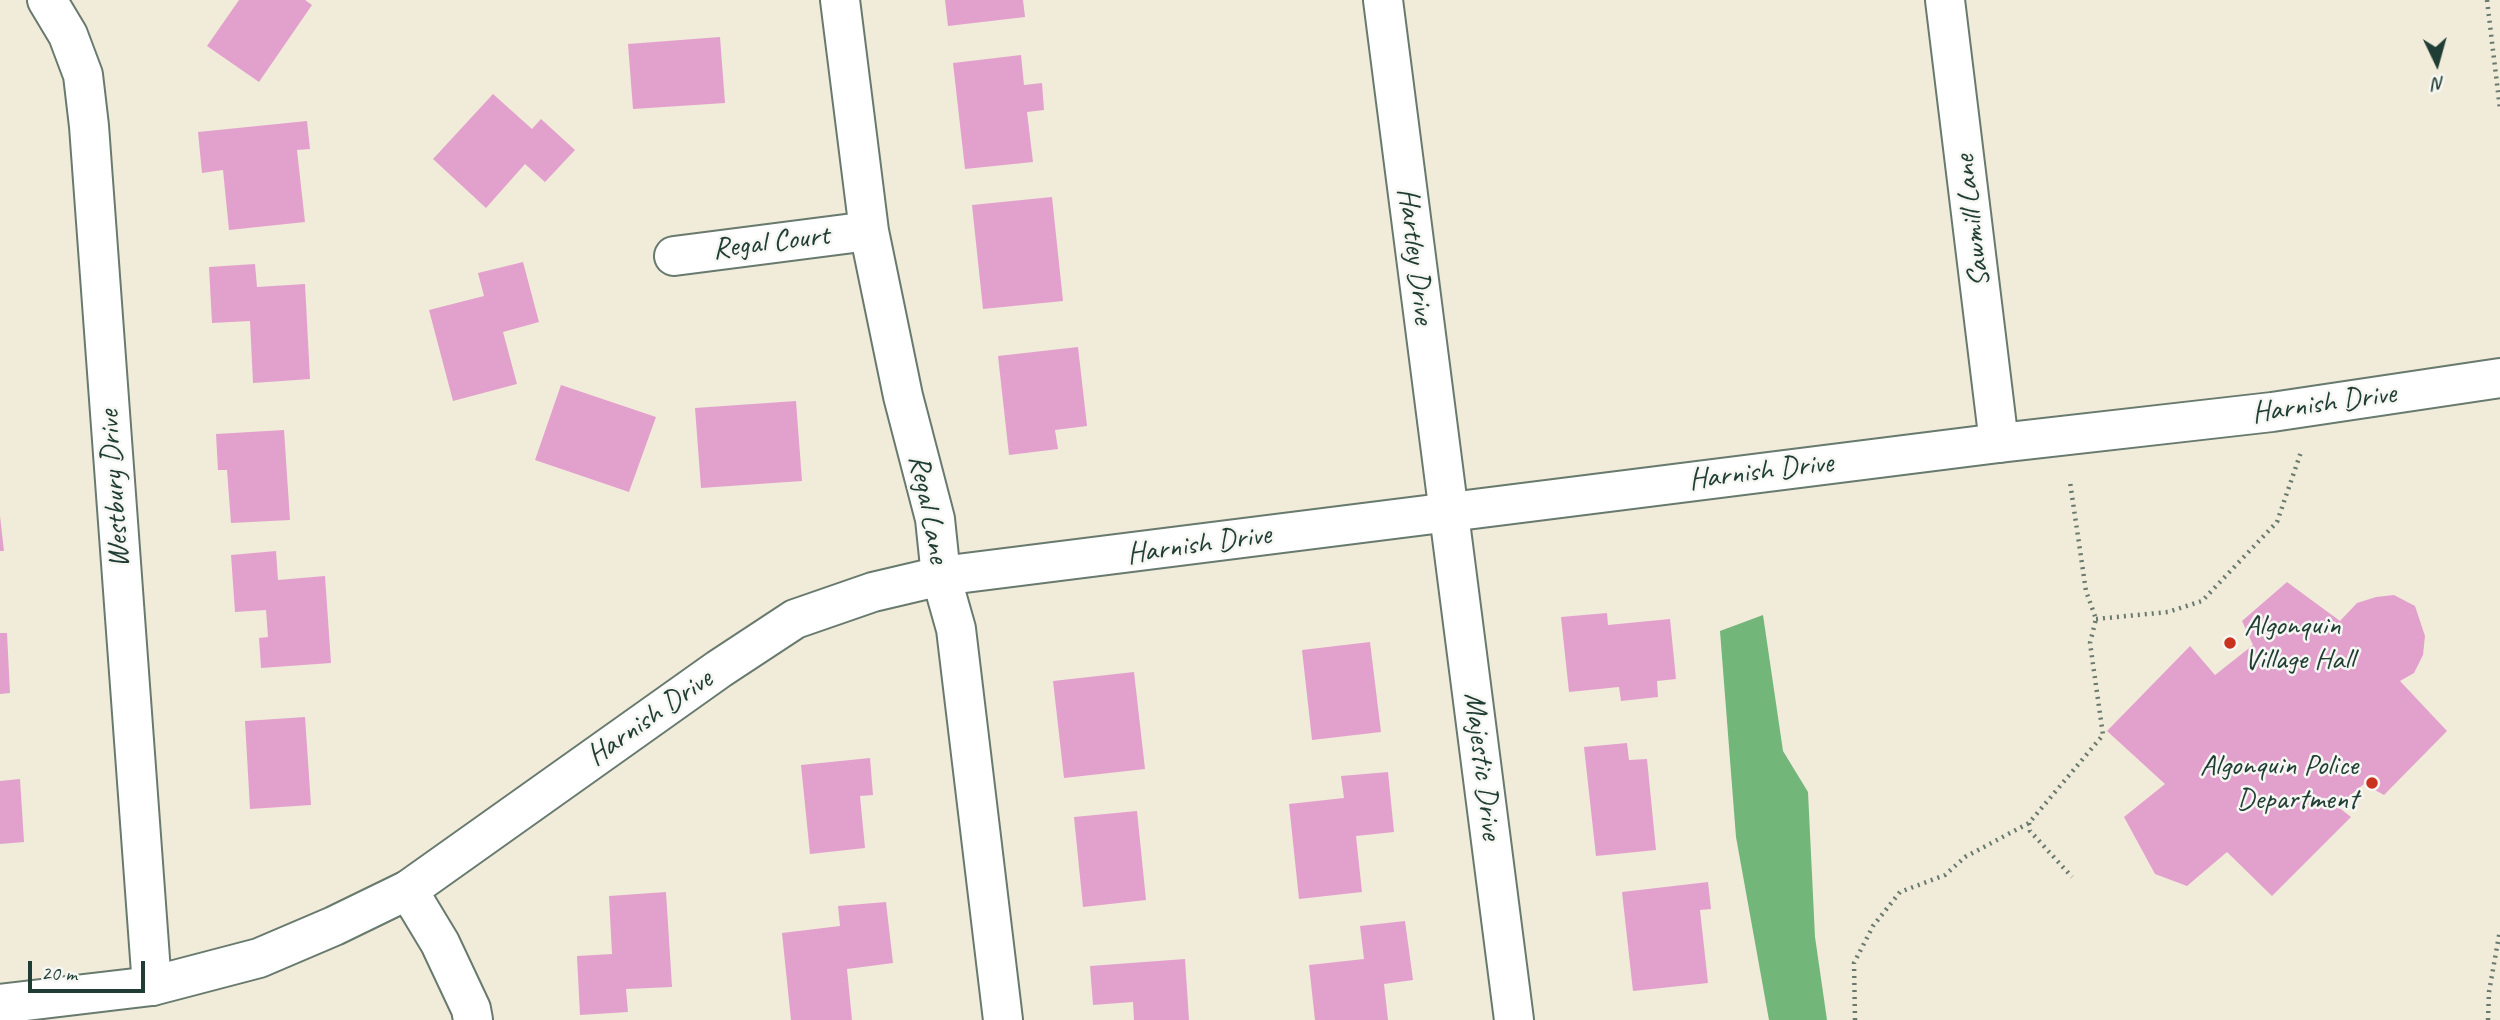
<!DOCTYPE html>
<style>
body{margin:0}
#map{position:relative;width:2500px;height:1020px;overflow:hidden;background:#f1ebda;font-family:Caveat,sans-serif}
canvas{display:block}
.north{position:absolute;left:2402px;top:28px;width:70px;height:70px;-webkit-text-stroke:5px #f6f6f2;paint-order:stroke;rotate:175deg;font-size:19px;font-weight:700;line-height:28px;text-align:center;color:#1f3d34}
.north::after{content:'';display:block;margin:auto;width:24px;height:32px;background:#1f3d34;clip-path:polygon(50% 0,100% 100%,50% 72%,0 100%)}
.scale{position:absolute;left:28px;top:961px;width:117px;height:32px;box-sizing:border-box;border:4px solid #1f3d34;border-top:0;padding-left:9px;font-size:21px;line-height:24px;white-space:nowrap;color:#1f3d34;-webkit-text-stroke:5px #f6f6f2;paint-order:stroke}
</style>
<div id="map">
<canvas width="2500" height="1020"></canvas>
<div class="north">N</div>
<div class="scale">20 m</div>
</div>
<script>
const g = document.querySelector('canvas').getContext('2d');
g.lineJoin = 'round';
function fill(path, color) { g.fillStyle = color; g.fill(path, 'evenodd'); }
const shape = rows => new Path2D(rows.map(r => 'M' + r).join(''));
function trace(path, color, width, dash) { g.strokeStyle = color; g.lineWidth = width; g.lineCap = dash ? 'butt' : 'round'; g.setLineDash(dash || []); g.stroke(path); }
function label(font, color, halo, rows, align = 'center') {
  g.font = font + ' Caveat,sans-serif'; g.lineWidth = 5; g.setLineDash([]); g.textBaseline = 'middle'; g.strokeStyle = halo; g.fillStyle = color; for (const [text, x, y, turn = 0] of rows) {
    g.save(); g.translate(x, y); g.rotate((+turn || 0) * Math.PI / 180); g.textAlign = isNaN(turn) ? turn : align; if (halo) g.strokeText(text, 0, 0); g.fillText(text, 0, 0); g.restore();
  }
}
fill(shape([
 [1763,615,1783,751,1808,792,1815,937,1827,1020,1769,1020,1736,837,1720,631]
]), '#72b67a');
fill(shape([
 [239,0,305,0,312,5,259,82,207,46],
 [945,0,1023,0,1025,17,948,26],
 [720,37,725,103,633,109,628,44],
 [1021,55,1024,85,1042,83,1044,110,1027,112,1033,162,965,169,953,63],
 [493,94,532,129,541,119,575,150,545,182,525,164,486,208,433,159],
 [307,121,310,149,297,150,305,222,229,230,223,170,202,173,198,132],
 [1052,197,1063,301,983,309,972,205],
 [523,262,539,322,503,332,517,384,453,401,429,310,484,296,478,273],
 [255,264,257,287,305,284,310,379,253,383,250,321,212,323,209,267],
 [1078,347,1087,426,1055,430,1058,449,1009,455,998,356],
 [561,385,656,417,629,492,535,460],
 [796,401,802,481,701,488,695,408],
 [284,430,290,520,231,523,227,470,218,470,216,434],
 [0,516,4,551,0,551],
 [276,551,278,580,325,576,331,663,261,668,259,638,268,637,266,610,235,612,231,555],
 [2287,582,2340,621,2357,603,2376,597,2394,595,2415,606,2425,636,2423,655,2414,673,2400,681,2447,731,2384,795,2364,784,2337,806,2351,817,2272,896,2227,852,2187,886,2155,874,2124,817,2165,784,2107,731,2190,646,2215,675,2253,645,2242,621],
 [1607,613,1608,625,1670,619,1676,679,1657,681,1658,697,1621,701,1619,687,1569,692,1561,617],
 [0,633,7,633,10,693,0,694],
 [1370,642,1381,732,1312,740,1302,650],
 [1134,672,1145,769,1064,778,1053,681],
 [305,717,311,805,250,809,245,721],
 [1627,743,1629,760,1647,759,1656,850,1596,856,1584,747],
 [870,758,873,795,860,796,865,848,810,854,801,765],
 [1388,772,1394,832,1356,836,1362,892,1299,899,1289,804,1344,798,1341,776],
 [20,779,24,842,0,844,0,781],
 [1137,811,1146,900,1083,907,1074,817],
 [1708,882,1711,909,1700,910,1708,983,1633,991,1622,892],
 [666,892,672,987,626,989,628,1012,580,1015,577,956,612,954,609,896],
 [886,902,893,963,847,969,852,1020,791,1020,782,933,840,926,838,906],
 [1405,921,1413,980,1384,984,1388,1020,1315,1020,1309,965,1364,959,1360,926],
 [1185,959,1189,1020,1134,1020,1133,1002,1093,1005,1090,966]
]), '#e2a1cd');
const minor = shape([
 [47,0,68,35,83,75,89,126,152,986],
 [840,0,869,231,903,396,935,519,941,576,956,629,1003,1020],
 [1383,0,1514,1020],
 [1945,0,1999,443],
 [674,256,869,231],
 [408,890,440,943,471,1009,473,1020]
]);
const tertiary = shape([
 [0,1004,152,986,259,958,334,926,408,890,719,669,795,619,873,592,941,576,1999,443,2272,412,2500,378]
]);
trace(minor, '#687a6e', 42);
trace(tertiary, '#687a6e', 42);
trace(shape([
 [2487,0,2500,109],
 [2096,619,2168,612,2202,601,2277,522,2301,452],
 [2029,823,2030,831,2072,877],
 [1855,1020,1854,963,1873,926,1900,892,1945,875,1965,857,2029,823,2103,735,2090,643,2096,619,2086,591,2070,482],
 [2488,1020,2489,992,2500,930]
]), '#687a6e', 4.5, [2, 5]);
trace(minor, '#fff', 38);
trace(tertiary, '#fff', 38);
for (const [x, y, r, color] of [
 [2230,643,7,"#c8321e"],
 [2372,783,7,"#c8321e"]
]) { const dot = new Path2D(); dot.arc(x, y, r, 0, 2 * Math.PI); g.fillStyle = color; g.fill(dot); trace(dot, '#f6f6f2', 2.5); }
label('30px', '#1f3d34', '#f6f6f2', [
 ["Sawmill Lane",1973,221,-97],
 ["Regal Court",771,243,-7],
 ["Hartley Drive",1415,256,83],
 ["Harnish Drive",2324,404,-8],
 ["Harnish Drive",1761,472,-7],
 ["Westbury Drive",115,489,-94],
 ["Regal Lane",928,509,79],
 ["Harnish Drive",1199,545,-8],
 ["Harnish Drive",650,718,-35],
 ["Majestic Drive",1482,766,83]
]);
label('30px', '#1f3d34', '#f6f6f2', [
 ["Algonquin",2244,626],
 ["Village Hall",2244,660],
 ["Algonquin Police",2358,766,"right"],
 ["Department",2358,800,"right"]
], 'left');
</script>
